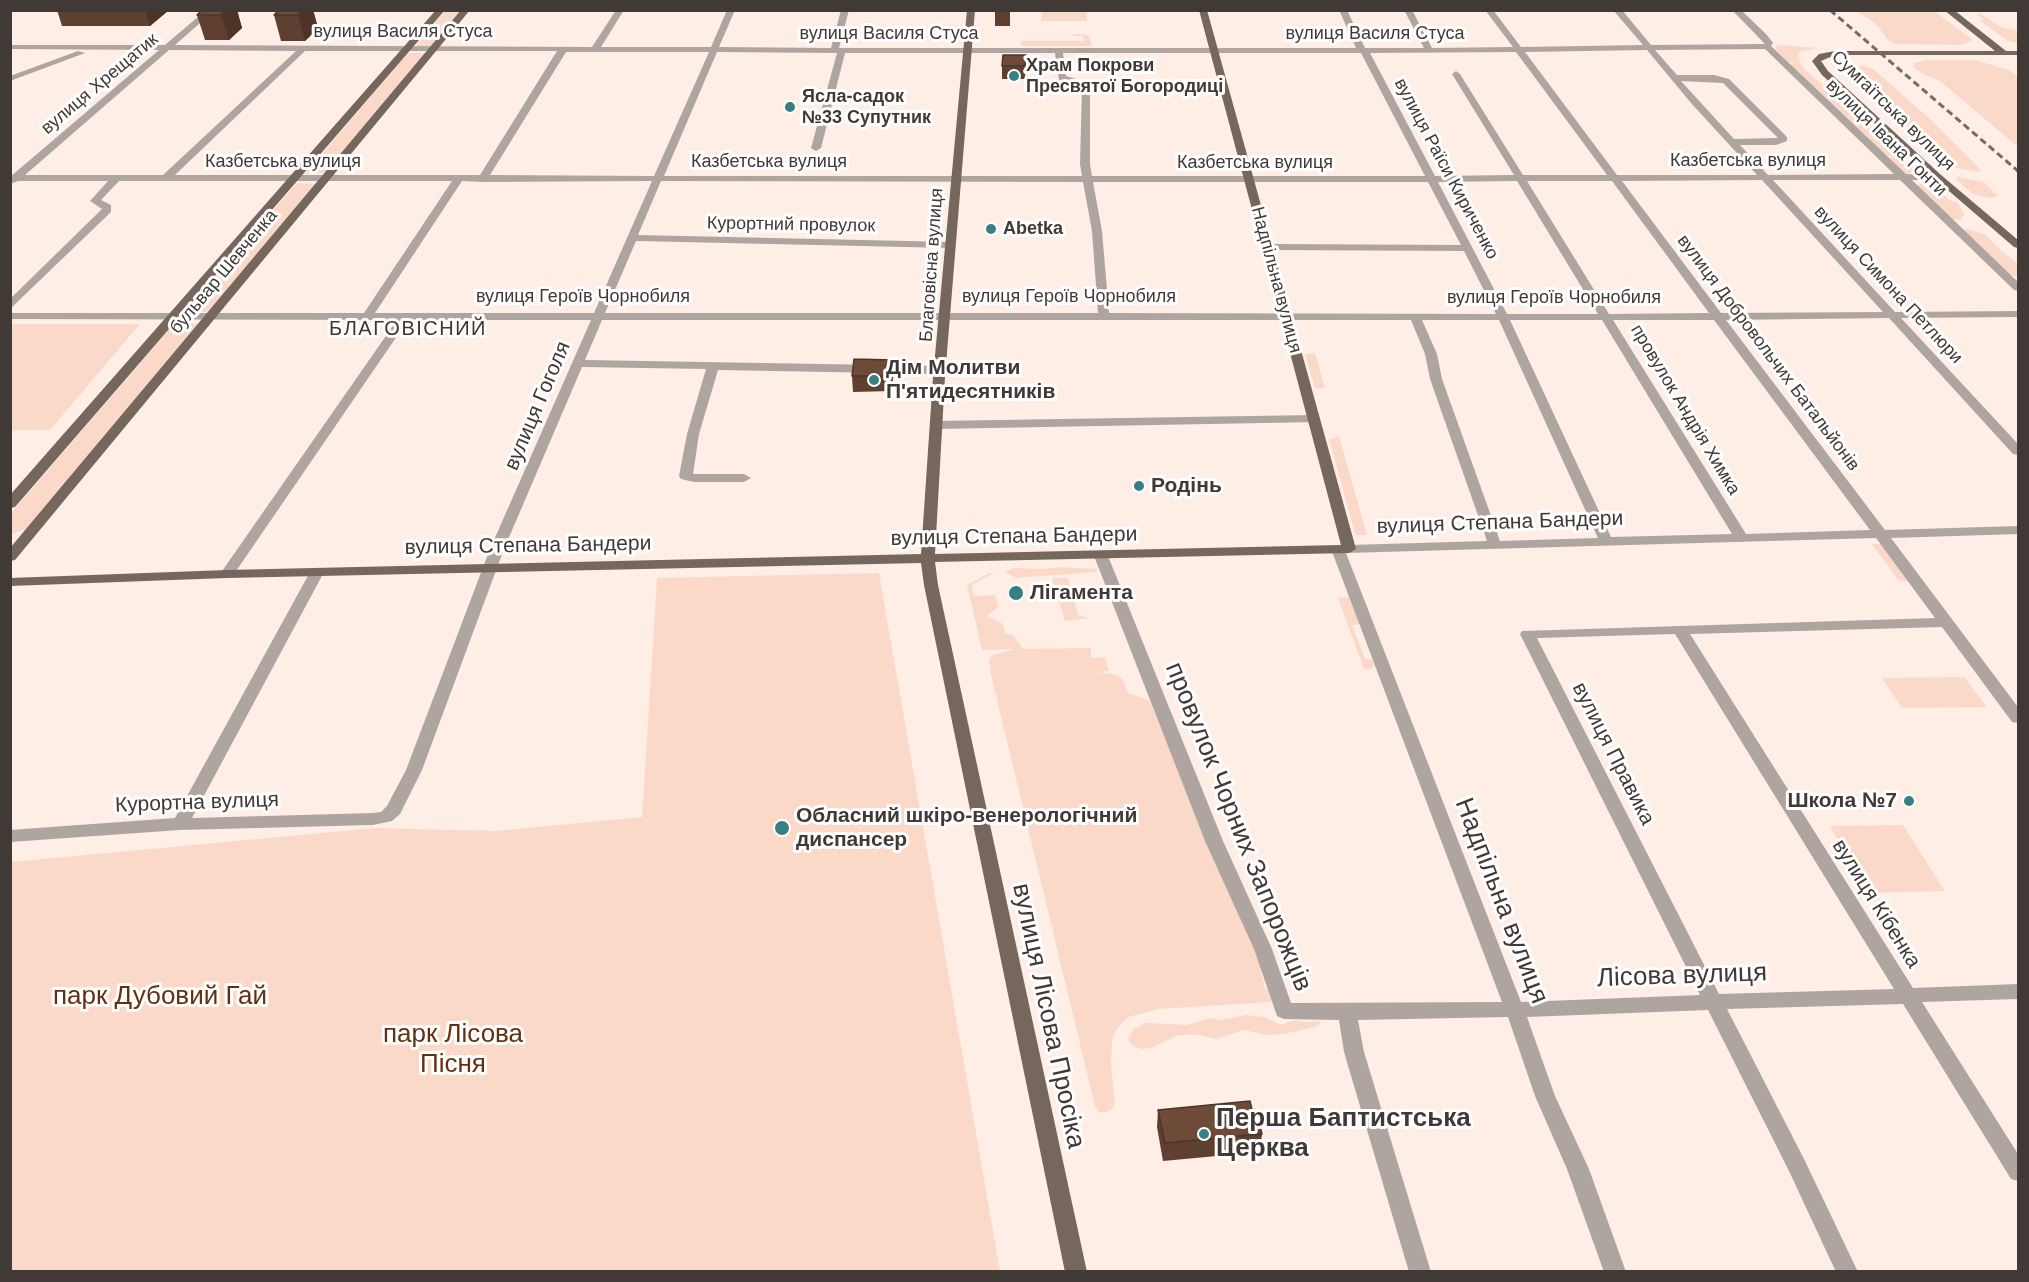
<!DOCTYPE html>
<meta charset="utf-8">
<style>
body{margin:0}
#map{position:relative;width:2029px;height:1282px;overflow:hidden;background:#ffeee6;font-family:Arial,sans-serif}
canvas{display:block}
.frame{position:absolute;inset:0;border:12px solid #413935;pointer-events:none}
</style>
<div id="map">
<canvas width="2029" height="1282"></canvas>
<div class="frame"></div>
</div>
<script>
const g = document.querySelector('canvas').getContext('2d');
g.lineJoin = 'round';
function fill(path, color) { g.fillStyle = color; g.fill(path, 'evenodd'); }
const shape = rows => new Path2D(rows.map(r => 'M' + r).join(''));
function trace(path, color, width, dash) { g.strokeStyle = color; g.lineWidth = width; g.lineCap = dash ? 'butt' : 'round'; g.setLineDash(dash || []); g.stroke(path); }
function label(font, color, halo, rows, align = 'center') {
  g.font = font + ' Arial,sans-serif'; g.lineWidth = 6; g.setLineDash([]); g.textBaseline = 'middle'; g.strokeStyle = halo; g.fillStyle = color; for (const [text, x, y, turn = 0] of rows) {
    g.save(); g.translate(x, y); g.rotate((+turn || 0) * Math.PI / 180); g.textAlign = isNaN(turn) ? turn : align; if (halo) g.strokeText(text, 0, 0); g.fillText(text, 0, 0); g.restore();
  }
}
fill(shape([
 [445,11,463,11,431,47,415,47],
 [1042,11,1087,11,1087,21,1041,21],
 [1856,11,1934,11,1973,40,1961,45,1895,44,1888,40,1876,24],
 [1976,14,1981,14,2001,27,2018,31,2018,43,2008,41,1979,20,1985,20],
 [1075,34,1089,35,1092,46,1021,46,1021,41,1084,41,1083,36,1071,36],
 [1779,45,1818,48,1798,52,1799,60,1804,69,1849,108,1849,112,1862,119,1854,117,1856,120,1870,125,1919,172,1903,174,1887,159,1893,157,1881,154,1790,64,1795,63,1788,62,1776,49,1775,47],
 [408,53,426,53,326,173,305,174],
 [1927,60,1975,60,2009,70,2018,77,2018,147,1940,81,1923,74,1913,67,1914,63],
 [1862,66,1872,68,1929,118,1981,170,1980,172,1946,166,1859,85,1855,75,1855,68],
 [1957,177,1984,182,1998,196,1990,198,1973,194,1957,180],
 [300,183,316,184,211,310,205,312,186,311,295,185],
 [1920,184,1929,184,1938,188,1949,200,1957,202,1965,216,1961,217,1962,220,1952,219,1916,186],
 [1968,229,1986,235,1998,248,2018,264,2018,277,2013,276,2005,271,1961,230],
 [179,323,198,324,26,529,11,535,11,513,173,325],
 [11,324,140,324,50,430,11,430],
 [1315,353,1325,388,1315,388,1305,354],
 [1335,436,1339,436,1367,535,1356,535,1355,533,1329,439,1335,438],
 [1872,544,1882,544,1910,581,1899,581],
 [1060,567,1097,569,1097,572,1016,578,1005,572,1014,568,1043,569],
 [879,573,1000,1271,11,1271,11,862,375,828,496,831,642,817,657,578],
 [989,573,996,574,990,575,972,585,974,596,995,595,998,607,987,616,1003,624,1005,633,1013,635,1023,649,1091,648,1091,658,1105,657,1109,671,1098,672,1117,675,1123,680,1128,693,1149,700,1258,952,1264,987,1271,993,1271,1002,1159,1009,1128,1017,1117,1029,1112,1040,1111,1065,1115,1103,1113,1108,1107,1112,1099,1112,1095,1106,991,675,989,660,992,655,1015,649,982,650,967,585],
 [1053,578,1068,578,1078,615,1089,618,1065,621,1052,579],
 [1349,597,1360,624,1352,625,1365,659,1372,659,1374,666,1371,669,1364,669,1338,598],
 [1964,677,1987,707,1902,708,1882,678],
 [1903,825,1945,891,1869,893,1830,826],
 [1247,1015,1264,1017,1281,1025,1295,1020,1304,1022,1318,1021,1321,1023,1315,1027,1283,1034,1267,1035,1244,1030,1217,1039,1198,1035,1179,1035,1151,1048,1142,1049,1133,1046,1128,1039,1134,1029,1146,1023,1187,1025,1209,1018,1220,1020]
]), '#fbd9c8');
fill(shape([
 [206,10,215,10,175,45,592,47,616,10,624,10,601,47,711,47,727,10,735,10,719,47,831,48,841,10,849,10,839,48,1356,48,1339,10,1347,10,1365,48,1424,48,1404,10,1412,10,1432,48,1513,47,1485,10,1493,10,1521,47,1643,45,1613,10,1622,10,1651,45,1765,44,1732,10,1741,10,1767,35,1773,43,1771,46,1906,174,1941,175,1943,177,1938,180,1912,180,2018,282,2018,291,2014,290,1900,180,1773,180,1895,312,2018,311,2018,317,1901,318,2018,444,2018,455,2013,454,1889,318,1726,320,1885,530,2018,526,2018,534,1891,538,2018,707,2018,723,2012,722,1942,627,1690,634,1913,988,2018,984,2018,999,1922,1002,2018,1154,2018,1181,2011,1179,1903,1004,1727,1009,1804,1159,1858,1272,1836,1272,1789,1171,1708,1010,1527,1017,1555,1096,1589,1169,1626,1272,1604,1272,1567,1169,1535,1096,1508,1017,1358,1020,1364,1052,1431,1272,1409,1272,1344,1052,1339,1020,1284,1019,1277,1016,1254,949,1205,841,1094,556,1101,552,1108,556,1223,841,1272,949,1291,1003,1502,1002,1331,549,1338,545,1344,547,1349,545,1487,541,1430,379,1425,354,1411,320,602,320,585,360,940,366,946,370,940,374,718,370,699,434,693,474,744,474,751,478,744,482,694,482,681,479,679,476,687,434,706,369,582,367,504,549,422,770,400,814,392,821,373,825,180,830,10,842,10,830,175,818,310,572,317,568,324,572,192,818,373,813,381,812,387,806,406,770,490,549,591,320,408,320,232,577,222,577,220,574,397,320,10,319,10,313,364,313,452,181,119,181,101,200,111,205,111,212,10,309,10,299,102,209,90,201,108,181,18,181,13,183,10,182,10,177,159,50,10,49,10,45,165,45,206,10],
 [1765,49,1894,174,1768,175,1740,145,1776,145,1787,141,1787,137,1729,79,1714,75,1677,75,1655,50,1765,49],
 [169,50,296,51,163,175,25,175,169,50],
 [1647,50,1691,103,1757,175,1617,175,1525,52,1647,50],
 [305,51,557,51,480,175,175,175,305,51],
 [566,52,709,52,654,176,490,175,566,52],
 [717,52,837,53,811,148,816,151,821,148,845,53,1055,53,1059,80,1082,88,1080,164,1082,176,664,176,717,52],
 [1516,52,1607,175,1523,175,1460,74,1456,71,1452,74,1514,175,1435,176,1370,53,1516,52],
 [1063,53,1361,53,1425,176,1092,176,1090,164,1090,88,1086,82,1066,76,1063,53],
 [1681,81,1723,83,1778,138,1734,139,1681,81],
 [1762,180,1883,312,1721,313,1622,181,1762,180],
 [462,181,483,182,652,181,594,313,375,313,462,181],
 [661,181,1083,182,1092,231,1098,313,605,313,636,241,951,248,956,245,951,242,638,235,661,181],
 [1517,181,1598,314,1507,314,1438,182,1517,181],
 [1527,181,1612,181,1709,313,1609,314,1527,181],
 [1093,182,1428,182,1461,245,1269,244,1264,247,1269,250,1464,251,1496,314,1109,313,1102,231,1093,182],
 [1422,320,1499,320,1598,538,1500,541,1442,379,1437,354,1422,320],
 [1510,320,1602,320,1732,534,1611,537,1510,320],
 [1613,320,1714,320,1870,530,1746,534,1613,320],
 [1876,538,1935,618,1522,631,1520,634,1700,995,1521,1002,1346,553,1876,538],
 [1675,634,1894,989,1719,994,1537,638,1675,634],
 [78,51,85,53,10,81,10,76,78,51],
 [1314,415,1320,419,1318,422,936,429,930,425,936,421,1314,415]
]), '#aea5a1');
fill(shape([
 [436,10,445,10,15,507,10,508,10,495,436,10],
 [461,10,470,10,15,560,10,561,10,548,461,10],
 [967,10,975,10,945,377,935,554,1341,545,1199,10,1207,10,1356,549,1349,553,935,562,938,585,1087,1272,1065,1272,924,585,921,563,227,578,10,586,10,578,227,570,921,554,933,377,967,10],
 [1944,10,1954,10,2006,51,2018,51,2018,55,1835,55,1821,61,1828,71,1941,175,2018,240,2018,248,2014,247,1935,179,1822,75,1812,61,1819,54,1835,51,1995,51,1944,10]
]), '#75665e');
trace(shape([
 [1830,10,2018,171]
]), '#766b66', 3, [7, 4]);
fill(shape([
 [57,10,169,10,150,26,62,26],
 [202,10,237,10,242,28,229,40,205,40,197,15],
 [279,10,313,10,318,28,305,41,281,41,274,15],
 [995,10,1010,10,1010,26,995,26],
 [1026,55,1025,79,1002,79,1002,66],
 [893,360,893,375,892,391,853,392,852,376],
 [1158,1110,1255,1123,1262,1134,1260,1152,1163,1161,1157,1127]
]), '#5f4030');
fill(shape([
 [145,10,169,10,150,26],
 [226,10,237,10,242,28,229,40,221,15],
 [303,10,313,10,318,28,305,41,298,15],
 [893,360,893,375,892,391,891,376]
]), '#4d3427');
const building = shape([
 [202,10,226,10,221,15,197,15,202,10],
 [279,10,303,10,298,15,274,15,279,10],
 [1003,55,1026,55,1025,66,1002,66,1003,55],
 [854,359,893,360,891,376,852,376,854,359],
 [1250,1101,1255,1123,1259,1123,1262,1134,1165,1143,1158,1110,1250,1101]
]);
fill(building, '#6e4b38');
trace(building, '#4d3427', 1.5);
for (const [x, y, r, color] of [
 [1014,76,6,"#367f82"],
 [790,107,6,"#367f82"],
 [991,229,6,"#367f82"],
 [874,380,6,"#367f82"],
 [1139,486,6,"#367f82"],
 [1016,593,8,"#367f82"],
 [1909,801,6,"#367f82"],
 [782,828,8,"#367f82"],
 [1204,1134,6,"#367f82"]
]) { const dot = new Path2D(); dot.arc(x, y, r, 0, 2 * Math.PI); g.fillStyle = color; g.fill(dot); trace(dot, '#fff', 2); }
label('18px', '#413935', '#fff', [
 ["вулиця Василя Стуса",403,32],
 ["вулиця Василя Стуса",889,34],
 ["вулиця Василя Стуса",1375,34],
 ["вулиця Хрещатик",100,84,-40],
 ["Сумгаїтська вулиця",1893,111,44],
 ["вулиця Івана Гонти",1886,138,44],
 ["Казбетська вулиця",1748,161],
 ["Казбетська вулиця",283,162],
 ["Казбетська вулиця",769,162],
 ["Казбетська вулиця",1255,163],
 ["вулиця Раїси Кириченко",1446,169,62],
 ["Курортний провулок",791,225,1],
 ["Благовісна вулиця",932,265,-86],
 ["бульвар Шевченка",224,272,-50],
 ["Надпільна вулиця",1276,280,75],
 ["вулиця Симона Петлюри",1888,285,47],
 ["вулиця Героїв Чорнобиля",583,297],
 ["вулиця Героїв Чорнобиля",1069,297],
 ["вулиця Героїв Чорнобиля",1554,298],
 ["вулиця Добровольчих Батальйонів",1768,353,53],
 ["провулок Андрія Химка",1685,410,59]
]);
label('bold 18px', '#413935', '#fff', [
 ["Храм Покрови",1026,66],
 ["Пресвятої Богородиці",1026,87],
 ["Ясла-садок",802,97],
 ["№33 Супутник",802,118],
 ["Abetka",1003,229]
], 'left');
g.letterSpacing = '1.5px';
label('20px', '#43342c', '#fff', [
 ["БЛАГОВІСНИЙ",408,329]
]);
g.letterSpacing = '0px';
label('bold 21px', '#413935', '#fff', [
 ["Дім Молитви",886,368],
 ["П'ятидесятників",886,392],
 ["Родінь",1151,486],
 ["Лігамента",1030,593],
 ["Школа №7",1897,801,"right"],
 ["Обласний шкіро-венерологічний",796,816],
 ["диспансер",796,840]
], 'left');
label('21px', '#413935', '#fff', [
 ["вулиця Гоголя",538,406,-67],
 ["вулиця Степана Бандери",1500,523,-2],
 ["вулиця Степана Бандери",1014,537,-1],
 ["вулиця Степана Бандери",528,546,-1],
 ["вулиця Правика",1613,754,63],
 ["Курортна вулиця",197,803,-2],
 ["вулиця Кібенка",1876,904,58]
]);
label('26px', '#413935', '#fff', [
 ["провулок Чорних Запорожців",1238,827,68],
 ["Надпільна вулиця",1501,901,69],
 ["Лісова вулиця",1682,976,-2],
 ["вулиця Лісова Просіка",1048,1016,78]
]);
label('26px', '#643010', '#fff', [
 ["парк Дубовий Гай",160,997],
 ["парк Лісова",453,1035],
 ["Пісня",453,1065]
]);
label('bold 26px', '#413935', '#fff', [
 ["Перша Баптистська",1216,1119],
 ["Церква",1216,1149]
], 'left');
</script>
